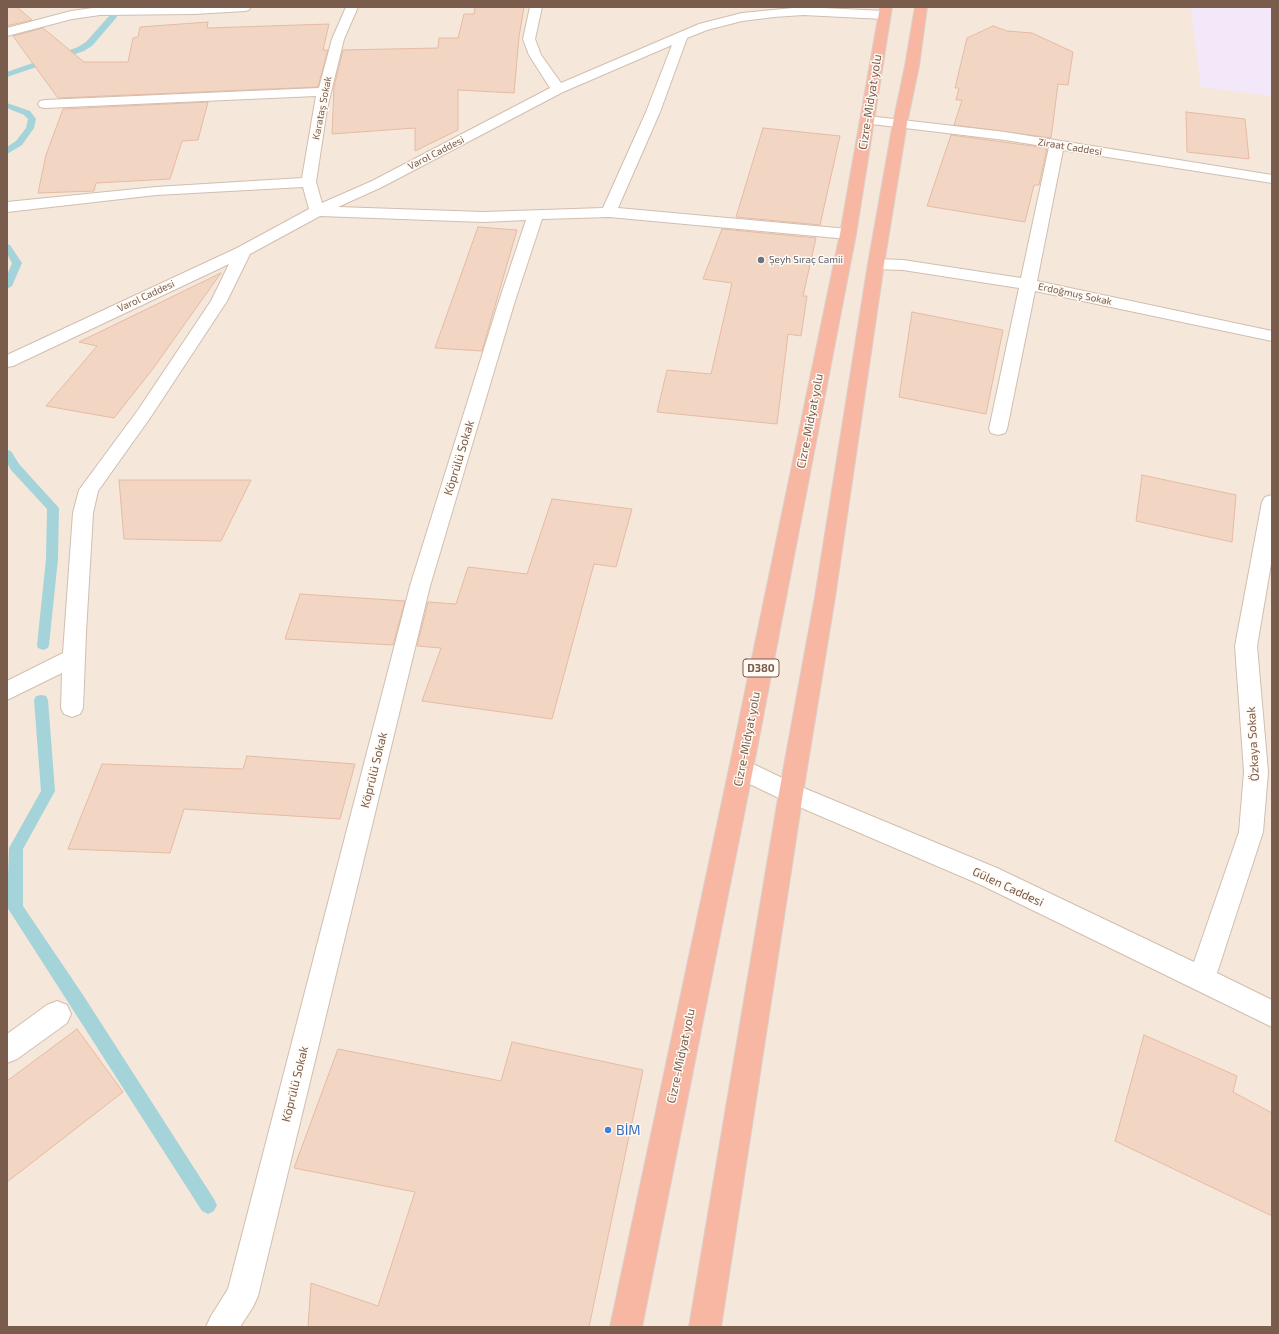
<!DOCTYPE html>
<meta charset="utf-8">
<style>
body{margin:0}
#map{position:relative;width:1279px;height:1334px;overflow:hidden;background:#fdf6ec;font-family:"Exo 2",sans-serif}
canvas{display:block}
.frame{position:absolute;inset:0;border:8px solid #7a5c4d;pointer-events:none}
</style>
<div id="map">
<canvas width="1279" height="1334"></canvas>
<div class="frame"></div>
</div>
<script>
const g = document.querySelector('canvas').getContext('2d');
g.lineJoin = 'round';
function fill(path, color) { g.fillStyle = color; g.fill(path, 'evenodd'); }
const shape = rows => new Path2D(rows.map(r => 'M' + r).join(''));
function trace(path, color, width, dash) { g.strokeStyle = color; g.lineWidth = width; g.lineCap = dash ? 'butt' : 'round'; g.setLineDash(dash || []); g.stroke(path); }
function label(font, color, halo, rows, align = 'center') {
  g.font = font + ' "Exo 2",sans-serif'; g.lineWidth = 3; g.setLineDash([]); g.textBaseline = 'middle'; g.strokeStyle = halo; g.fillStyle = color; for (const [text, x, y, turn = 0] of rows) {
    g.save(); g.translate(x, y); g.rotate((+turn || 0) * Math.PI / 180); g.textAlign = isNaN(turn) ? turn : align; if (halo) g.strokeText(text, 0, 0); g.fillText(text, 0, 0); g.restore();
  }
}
fill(shape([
 [7,7,1272,7,1272,1327,7,1327]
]), '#f5e8da');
fill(shape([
 [1191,7,1272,7,1272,96,1201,87]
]), '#f3e8fa');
fill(shape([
 [110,15,116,15,117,17,92,46,84,51,7,77,7,72,78,47,86,42,110,15],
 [7,103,30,111,36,119,34,128,22,145,7,154,7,147,16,141,26,128,28,119,24,115,7,108,7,103],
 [7,244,10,245,22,263,12,286,7,289,7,275,12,263,7,254,7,244],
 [7,450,11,451,19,464,59,508,58,559,49,645,48,648,43,650,38,648,37,645,46,559,47,509,11,470,7,463,7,450],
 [41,695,46,696,48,700,55,791,23,849,23,906,83,995,214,1199,217,1205,214,1211,208,1214,202,1211,7,907,9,848,41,791,34,700,36,696,41,695]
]), '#a5d3da');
const building = shape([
 [7,7,17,7,32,20,7,26,7,7],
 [475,7,524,7,519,37,514,93,458,90,458,130,415,151,415,128,332,134,334,87,343,50,438,48,439,38,458,38,464,14,474,14,475,7],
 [208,22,207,28,329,24,323,50,328,50,318,87,58,98,13,36,43,28,84,62,128,62,133,38,138,37,140,27,208,22],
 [993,26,1007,31,1032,33,1073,52,1068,85,1058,84,1051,138,954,125,962,100,956,100,959,88,955,88,967,38,993,26],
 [208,102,198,140,182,141,170,179,96,183,94,191,38,193,46,155,63,109,208,102],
 [1186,112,1245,119,1249,159,1187,152,1186,112],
 [763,128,840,136,820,225,736,217,763,128],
 [951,135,1047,148,1039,185,1034,185,1025,222,927,206,951,135],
 [478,227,517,230,482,351,435,348,478,227],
 [722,229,816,238,803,296,807,296,801,336,788,334,777,424,657,412,667,370,711,374,732,283,703,279,722,229],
 [221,273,152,370,114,418,46,406,97,346,79,342,221,273],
 [912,312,1003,330,986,414,899,397,912,312],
 [1142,475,1236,495,1232,542,1136,521,1142,475],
 [119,480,251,480,221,541,124,539,119,480],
 [552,499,632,509,616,567,594,564,552,719,422,701,441,648,417,646,428,602,456,604,468,567,527,574,552,499],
 [300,594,405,601,393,645,285,639,300,594],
 [247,756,355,764,340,819,184,809,170,853,68,849,102,764,243,769,247,756],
 [77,1029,123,1092,7,1182,7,1081,77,1029],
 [1144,1035,1237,1076,1233,1092,1272,1113,1272,1216,1115,1141,1144,1035],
 [512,1042,643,1070,589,1327,308,1327,311,1283,378,1306,415,1192,294,1168,338,1049,501,1081,512,1042]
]);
fill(building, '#f3d5c3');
trace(building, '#e6bba3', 1);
const minor = shape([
 [100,7,251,7,249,10,245,11,194,14,100,15,72,19,7,36,7,28,71,11,100,7],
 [346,7,358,7,344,39,327,109,316,182,322,203,372,181,550,88,529,55,523,39,530,7,542,7,535,39,541,55,561,83,699,24,742,13,803,7,884,11,888,12,890,15,888,18,884,19,803,15,774,17,742,21,707,30,687,38,660,112,618,208,848,229,853,231,856,234,853,237,848,239,609,217,542,219,514,304,430,586,258,1296,253,1307,240,1327,206,1327,211,1316,228,1289,410,586,498,304,526,220,483,222,320,216,250,254,227,301,150,418,98,491,93,513,86,632,83,708,80,714,72,717,64,714,61,708,62,673,7,700,7,681,63,653,73,513,79,490,138,410,211,301,229,264,13,366,7,367,7,355,237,248,309,209,303,187,156,195,7,212,7,202,156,187,302,178,316,96,45,108,40,107,38,104,40,101,45,100,319,88,332,39,346,7],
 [672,45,646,112,603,208,483,212,338,207,382,187,563,92,672,45],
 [868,116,1005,132,1272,175,1272,183,1063,150,1037,281,1272,331,1272,341,1035,291,1007,429,1005,433,998,435,991,433,989,429,1019,288,903,270,876,269,870,267,868,264,870,261,876,259,903,260,1021,278,1049,147,1005,140,863,123,861,120,863,117,868,116],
 [1272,495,1272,558,1257,646,1268,772,1263,832,1217,973,1272,1000,1272,1027,979,884,783,800,733,776,729,769,733,762,741,759,749,762,799,786,997,868,1194,962,1239,832,1244,772,1235,646,1262,502,1265,497,1272,495],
 [57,1001,67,1005,71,1014,67,1023,17,1059,7,1063,7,1034,47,1005,57,1001]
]);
const highway = shape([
 [880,7,892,7,856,234,753,769,642,1327,610,1327,729,769,840,234,880,7],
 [915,7,927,7,919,66,907,123,884,264,835,597,803,793,721,1327,689,1327,779,793,815,597,868,264,893,123,905,66,915,7]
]);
trace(minor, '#d1beb0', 2);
trace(highway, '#dad1cd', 2);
fill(minor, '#fff');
fill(highway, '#f7b7a3');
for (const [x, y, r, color] of [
 [761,260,4,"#6b7280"],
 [608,1130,4,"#3f7fe0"]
]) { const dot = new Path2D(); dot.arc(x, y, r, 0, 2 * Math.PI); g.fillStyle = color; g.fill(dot); trace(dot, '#fffaf3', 1.5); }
label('10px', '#7a5c4d', '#fffaf3', [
 ["Karataş Sokak",322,108,-79],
 ["Ziraat Caddesi",1070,147,9],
 ["Varol Caddesi",436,153,-27],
 ["Erdoğmuş Sokak",1075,294,12],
 ["Varol Caddesi",146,296,-25]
]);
label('10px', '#5b616d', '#fffaf3', [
 ["Şeyh Sıraç Camii",769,260]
], 'left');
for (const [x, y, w] of [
 [761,668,36]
]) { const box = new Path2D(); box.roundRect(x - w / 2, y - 9, w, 18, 3); g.fillStyle = '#fffaf3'; g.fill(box); trace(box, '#7a5c4d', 1); }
label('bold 11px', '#7a5c4d', null, [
 ["D380",761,668]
]);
label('12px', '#7a5c4d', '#fffaf3', [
 ["Cizre-Midyat yolu",870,102,-81],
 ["Cizre-Midyat yolu",810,421,-79],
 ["Köprülü Sokak",459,458,-73],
 ["Cizre-Midyat yolu",747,739,-79],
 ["Özkaya Sokak",1253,744,-93],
 ["Köprülü Sokak",374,770,-76],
 ["Gülen Caddesi",1008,887,25],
 ["Cizre-Midyat yolu",681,1056,-78],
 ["Köprülü Sokak",295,1084,-76]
]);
label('14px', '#366cbe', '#fffaf3', [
 ["BİM",616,1130]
], 'left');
</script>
